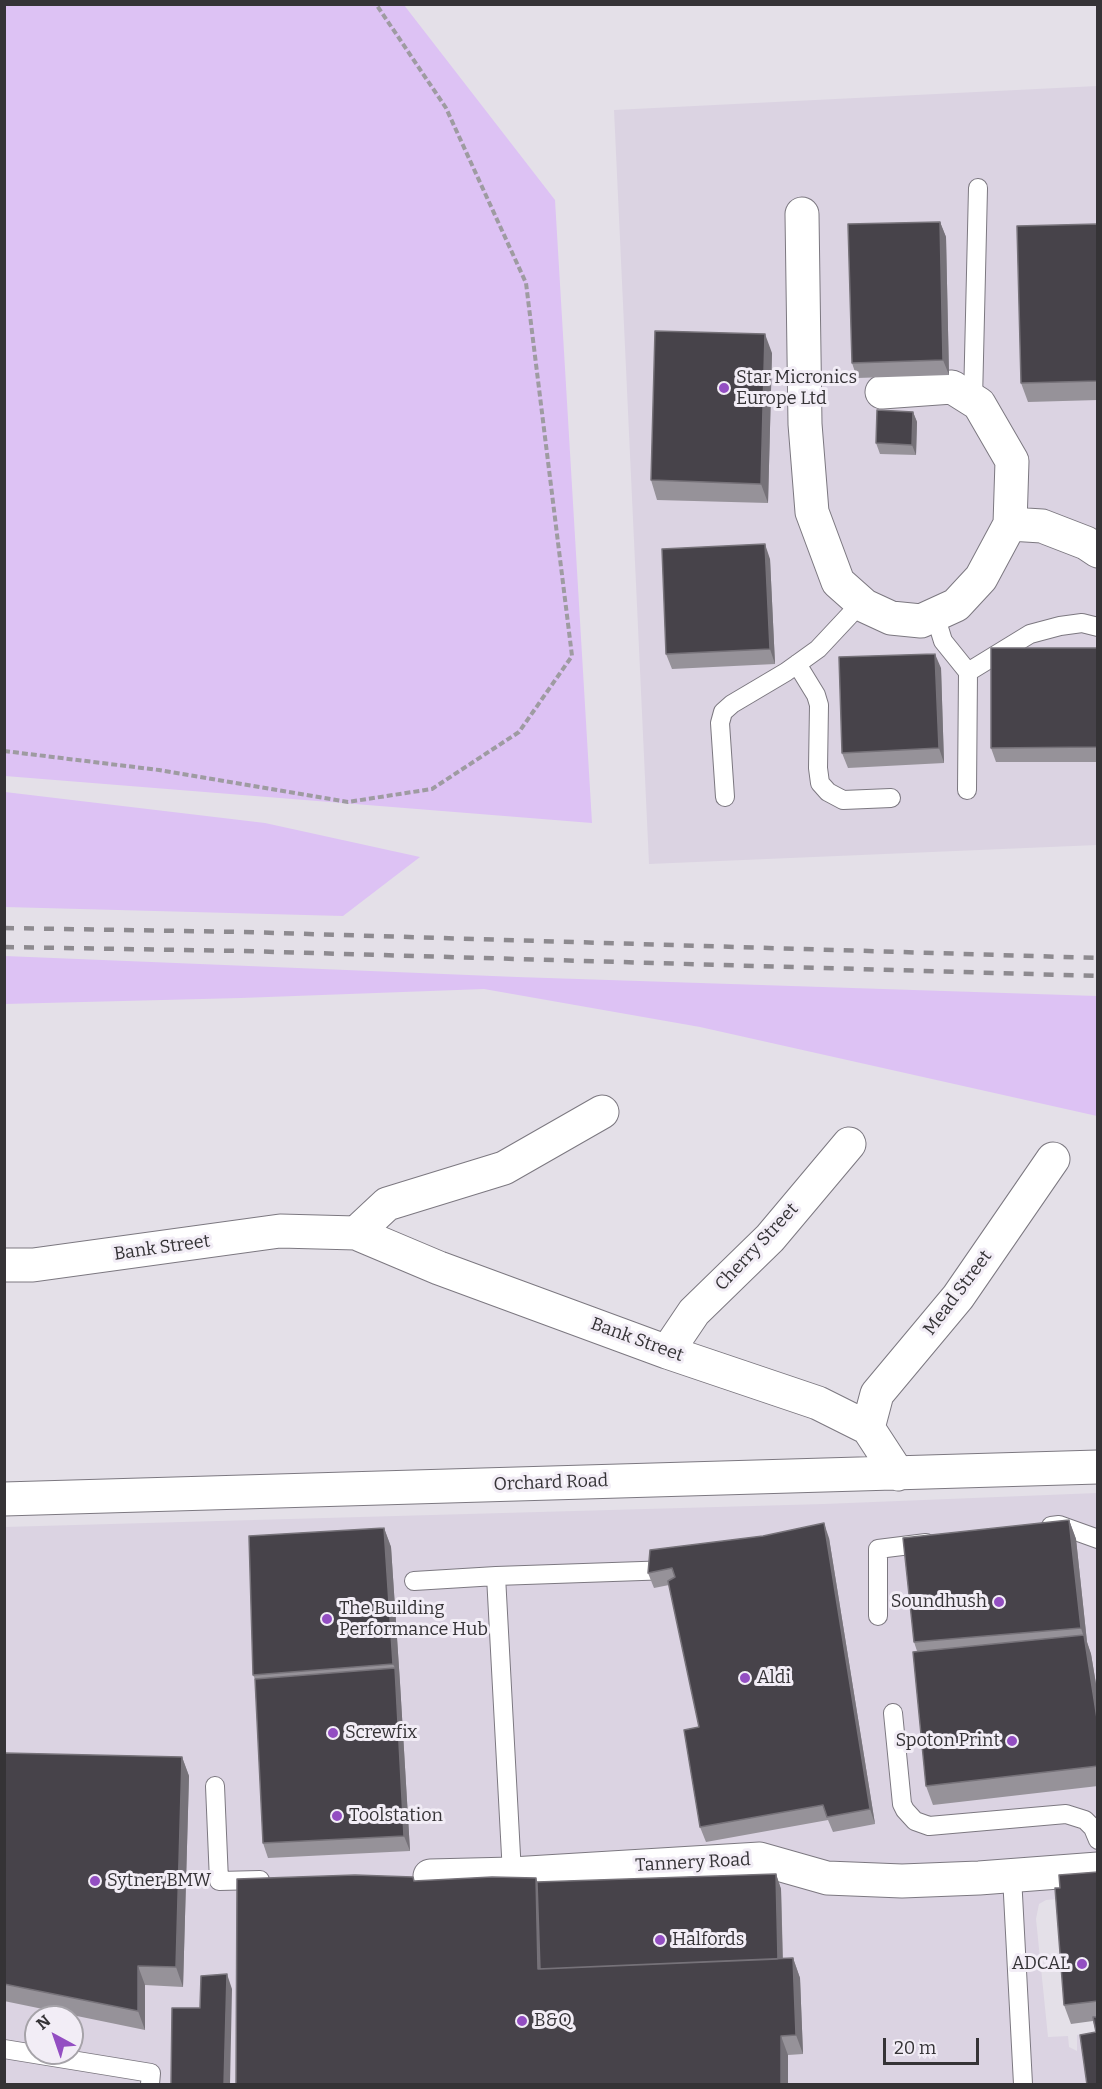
<!DOCTYPE html>
<style>
body{margin:0}
#map{position:relative;width:1102px;height:2089px;overflow:hidden;background:#e4e0e8;font-family:Bitter,serif}
canvas{display:block}
.frame{position:absolute;inset:0;border:6px solid #353336;pointer-events:none}
.north{position:absolute;left:24px;top:2005px;width:60px;height:60px;box-sizing:border-box;background:#f2edf6;border:2px solid #a6a3a9;border-radius:50%;rotate:320deg;font-size:16px;font-weight:700;line-height:24px;text-align:center;color:#353336}
.north::after{content:'';display:block;margin:auto;width:21px;height:27px;background:#934ec2;clip-path:polygon(50% 0,100% 100%,50% 72%,0 100%)}
.scale{position:absolute;left:883px;top:2038px;width:96px;height:27px;box-sizing:border-box;border:3px solid #353336;border-top:0;padding-left:8px;font-size:18px;line-height:21px;white-space:nowrap;color:#353336;-webkit-text-stroke:4px #f2edf6;paint-order:stroke}
</style>
<div id="map">
<canvas width="1102" height="2089"></canvas>
<div class="frame"></div>
<div class="north">N</div>
<div class="scale">20 m</div>
</div>
<script>
const g = document.querySelector('canvas').getContext('2d');
g.lineJoin = 'round';
function fill(path, color) { g.fillStyle = color; g.fill(path, 'evenodd'); }
const shape = rows => new Path2D(rows.map(r => 'M' + r).join(''));
function trace(path, color, width, dash) { g.strokeStyle = color; g.lineWidth = width; g.lineCap = dash ? 'butt' : 'round'; g.setLineDash(dash || []); g.stroke(path); }
function label(font, color, halo, rows, align = 'center') {
  g.font = font + ' Bitter,serif'; g.lineWidth = 6; g.setLineDash([]); g.textBaseline = 'middle'; g.strokeStyle = halo; g.fillStyle = color; for (const [text, x, y, turn = 0] of rows) {
    g.save(); g.translate(x, y); g.rotate((+turn || 0) * Math.PI / 180); g.textAlign = isNaN(turn) ? turn : align; if (halo) g.strokeText(text, 0, 0); g.fillText(text, 0, 0); g.restore();
  }
}
fill(shape([
 [1097,86,1097,845,649,864,614,110],
 [1097,1493,1097,1896,1046,1900,1039,1904,1036,1919,1048,2037,1068,2036,1069,2047,1077,2051,1077,2035,1097,2032,1097,2084,5,2084,4,1527,824,1504],
 [36,2017,72,2017,72,2053,36,2053]
]), '#dbd3e2');
fill(shape([
 [4,5,404,5,555,200,592,823,5,776],
 [5,792,265,823,420,857,343,916,5,907],
 [5,956,517,977,1097,996,1097,1116,700,1027,484,989,241,998,5,1004]
]), '#ddc2f4');
const lane = shape([
 [973,400,978,188],
 [935,615,943,641,968,672,1030,634,1060,626,1082,623,1098,627],
 [797,664,816,695,819,705,818,768,820,783,828,792,843,800,891,798],
 [967,790,968,672],
 [725,797,720,723,723,712,732,704,786,672,818,649,861,603],
 [1051,1526,1059,1525,1098,1539],
 [496,1576,512,1874],
 [414,1581,496,1576,671,1570],
 [878,1616,878,1549,926,1543],
 [893,1713,902,1804,905,1810,915,1821,929,1826,1066,1814,1085,1820,1093,1828,1098,1840],
 [215,1786,219,1881,260,1880],
 [1012,1876,1023,2084],
 [4,2049,151,2073,150,2084]
]);
const street = shape([
 [802,214,805,424,812,512,838,582,865,606,891,618,921,621,956,605,981,578,1010,524,1012,461,979,404,952,387,882,392],
 [1010,524,1042,526,1086,543,1098,551],
 [356,1233,387,1204,504,1168,602,1112],
 [4,1265,33,1265,280,1231,356,1233,439,1268,667,1352,818,1403,868,1428,898,1474],
 [667,1352,694,1312,770,1238,849,1144],
 [868,1428,877,1394,958,1297,1053,1159],
 [4,1499,1098,1467],
 [430,1876,512,1874,760,1859,827,1878,902,1881,979,1878,1098,1869]
]);
trace(lane, '#7c7880', 20);
trace(street, '#7c7880', 35);
trace(shape([
 [4,751,159,770,348,802,432,789,519,732,572,656,526,283,446,108,376,4]
]), '#9e9ba1', 4, [6, 3]);
trace(lane, '#fff', 18);
trace(street, '#fff', 33);
trace(shape([
 [4,928,244,932,1098,958],
 [4,947,244,951,1098,976]
]), '#8d8a8f', 4.5, [10, 10]);
fill(shape([
 [940,222,946,237,949,375,857,378,852,363],
 [1098,224,1098,400,1028,402,1021,383],
 [772,353,768,503,657,500,651,480],
 [913,412,917,422,916,455,880,454,876,443],
 [770,559,775,664,672,669,666,654],
 [1098,648,1098,762,996,762,991,748],
 [941,668,944,763,848,768,842,753],
 [1069,1520,1076,1539,1087,1642,1091,1654,1098,1696,1098,1786,933,1805,926,1786,917,1651,914,1642],
 [384,1528,391,1547,400,1683,410,1851,268,1858,263,1843,255,1679,253,1675],
 [829,1538,875,1824,833,1832,828,1820,706,1842,700,1827,699,1727,669,1585,654,1588,648,1573,650,1550],
 [4,1753,182,1757,189,1776,183,1987,145,1985,145,2030,4,2001],
 [1098,1872,1098,2085,1096,2032,1093,2021,1071,2024,1064,2005,1060,1888],
 [776,1874,781,1889,783,1959,793,1958,800,1978,803,2054,788,2055,788,2085,236,2085,413,1877,414,1881,537,1882]
]), '#969299');
fill(shape([
 [940,222,946,237,949,375,943,360],
 [765,334,772,353,768,503,761,484],
 [913,412,917,422,916,455,912,445],
 [765,544,770,559,775,664,770,649],
 [935,654,941,668,944,763,939,748],
 [1069,1520,1076,1539,1087,1642,1091,1654,1098,1696,1098,1726,1085,1641,1081,1628],
 [824,1523,829,1538,875,1824,870,1809],
 [384,1528,391,1547,400,1683,410,1851,404,1836,395,1668,393,1664],
 [182,1757,189,1776,183,1987,176,1967],
 [776,1874,781,1889,783,1978,778,1963],
 [536,1878,543,1897,545,1973,538,1969],
 [793,1958,800,1978,803,2054,796,2035],
 [138,1966,145,1985,145,2030,138,2011],
 [227,1974,232,1989,230,2085,224,2085],
 [781,2036,788,2055,788,2085,781,2085]
]), '#767279');
const building = shape([
 [940,222,943,360,852,363,848,224,940,222],
 [1098,224,1098,381,1021,383,1017,226,1098,224],
 [655,331,765,334,761,484,651,480,655,331],
 [877,410,913,412,912,445,876,443,877,410],
 [765,544,770,649,666,654,662,549,765,544],
 [991,648,1098,648,1098,747,991,748,991,648],
 [935,654,939,748,842,753,839,657,935,654],
 [1069,1520,1081,1628,914,1642,903,1538,1069,1520],
 [824,1523,870,1809,827,1817,823,1805,700,1827,684,1730,699,1727,668,1581,675,1577,672,1568,648,1573,650,1550,763,1536,824,1523],
 [384,1528,393,1664,253,1675,249,1536,384,1528],
 [1084,1635,1098,1725,1098,1766,926,1786,913,1652,1084,1635],
 [395,1668,404,1836,263,1843,255,1679,395,1668],
 [4,1753,182,1757,176,1967,138,1966,138,2011,4,1984,4,1753],
 [1098,1872,1098,2001,1064,2005,1055,1888,1060,1888,1059,1875,1098,1872],
 [776,1874,778,1959,540,1969,537,1882,776,1874],
 [355,1875,413,1877,414,1881,492,1877,536,1878,538,1969,793,1958,796,2035,781,2036,781,2085,236,2085,237,1879,355,1875],
 [227,1974,224,2085,171,2085,172,2008,200,2008,201,1976,227,1974],
 [1093,2017,1098,2017,1098,2085,1087,2085,1080,2035,1096,2032,1093,2017]
]);
fill(building, '#47434a');
trace(building, '#767279', 1.5);
for (const [x, y, r, color] of [
 [724,388,6,"#934ec2"],
 [999,1602,6,"#934ec2"],
 [327,1619,6,"#934ec2"],
 [745,1678,6,"#934ec2"],
 [333,1733,6,"#934ec2"],
 [1012,1741,6,"#934ec2"],
 [337,1816,6,"#934ec2"],
 [95,1881,6,"#934ec2"],
 [660,1940,6,"#934ec2"],
 [1082,1964,6,"#934ec2"],
 [522,2021,6,"#934ec2"]
]) { const dot = new Path2D(); dot.arc(x, y, r, 0, 2 * Math.PI); g.fillStyle = color; g.fill(dot); trace(dot, '#f2edf6', 2); }
label('18px', '#353336', '#f2edf6', [
 ["Star Micronics",736,378],
 ["Europe Ltd",736,399],
 ["Soundhush",987,1602,"right"],
 ["The Building",339,1609],
 ["Performance Hub",339,1630],
 ["Aldi",757,1678],
 ["Screwfix",345,1733],
 ["Spoton Print",1000,1741,"right"],
 ["Toolstation",349,1816],
 ["Sytner BMW",107,1881],
 ["Halfords",672,1940],
 ["ADCAL",1070,1964,"right"],
 ["B&Q",534,2021]
], 'left');
label('18px', '#353336', '#f2edf6', [
 ["Cherry Street",757,1247,-47],
 ["Bank Street",162,1248,-8],
 ["Mead Street",958,1293,-53],
 ["Bank Street",637,1340,20],
 ["Orchard Road",551,1483,-2],
 ["Tannery Road",693,1863,-3]
]);
</script>
